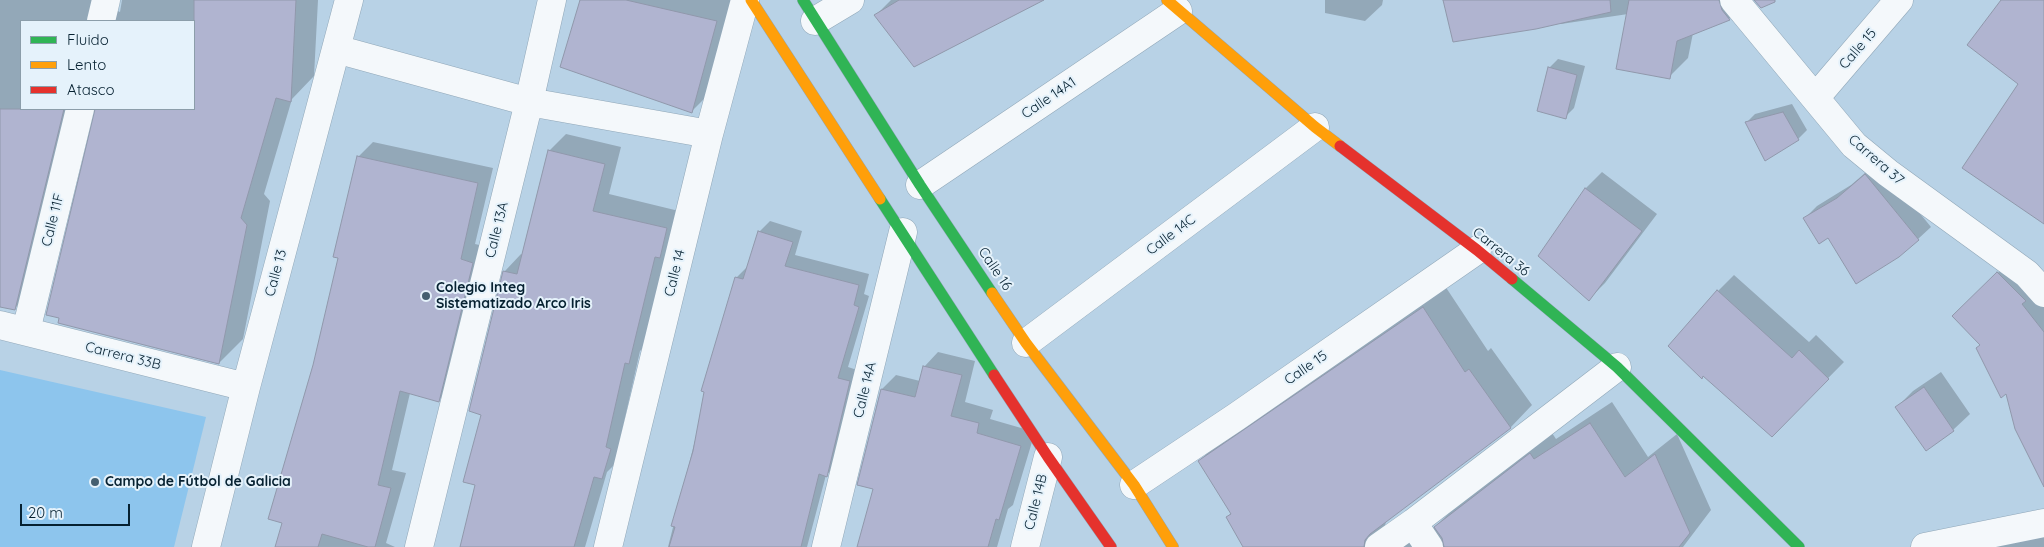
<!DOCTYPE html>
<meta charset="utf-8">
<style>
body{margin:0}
#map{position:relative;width:2044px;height:547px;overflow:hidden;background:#b8d2e6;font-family:Quicksand,sans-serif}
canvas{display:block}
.legend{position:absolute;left:20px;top:20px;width:175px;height:90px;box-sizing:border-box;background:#e5f2fb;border:1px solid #8c9eaa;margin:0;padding:6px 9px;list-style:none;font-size:15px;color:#062131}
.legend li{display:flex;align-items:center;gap:10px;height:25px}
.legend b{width:25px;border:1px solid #8c9eaa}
.scale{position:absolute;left:20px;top:504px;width:110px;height:22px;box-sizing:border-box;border:2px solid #062131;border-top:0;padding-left:6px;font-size:15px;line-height:18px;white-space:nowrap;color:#062131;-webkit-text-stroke:4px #e5f2fb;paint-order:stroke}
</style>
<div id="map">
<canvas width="2044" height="547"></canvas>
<ul class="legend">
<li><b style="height:6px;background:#30b455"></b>Fluido</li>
<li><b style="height:6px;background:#ff9f0a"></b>Lento</li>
<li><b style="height:6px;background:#e5322d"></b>Atasco</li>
</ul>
<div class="scale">20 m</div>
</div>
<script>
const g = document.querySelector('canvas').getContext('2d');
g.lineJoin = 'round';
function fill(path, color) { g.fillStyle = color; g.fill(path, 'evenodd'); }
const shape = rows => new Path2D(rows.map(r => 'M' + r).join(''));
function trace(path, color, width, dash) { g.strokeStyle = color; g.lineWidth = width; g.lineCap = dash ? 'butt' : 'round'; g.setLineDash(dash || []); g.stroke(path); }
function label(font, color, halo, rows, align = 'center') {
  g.font = font + ' Quicksand,sans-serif'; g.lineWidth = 4; g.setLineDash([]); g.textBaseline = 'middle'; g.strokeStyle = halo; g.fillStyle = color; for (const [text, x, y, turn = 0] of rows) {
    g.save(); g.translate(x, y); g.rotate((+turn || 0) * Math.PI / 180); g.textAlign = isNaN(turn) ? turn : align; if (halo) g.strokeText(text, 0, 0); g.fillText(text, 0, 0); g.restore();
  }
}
fill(shape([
 [0,370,206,417,174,547,0,547]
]), '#8dc5ed');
fill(shape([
 [0,0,109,0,114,9,120,12,122,0,318,0,314,76,292,99,264,194,270,201,243,339,219,363,96,113,96,109,194,109,194,21,21,21,21,109,81,109,39,284,15,308,0,305],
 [581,0,737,0,713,90,691,112],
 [891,0,1033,0,876,15],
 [1325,0,1383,0,1382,5,1365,21,1325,13],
 [1444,0,1748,0,1729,19,1693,33,1688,58,1669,77,1628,14,1561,24,1561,22],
 [1558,59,1585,66,1574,108,1565,117,1549,68],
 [1792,104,1807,130,1798,139,1747,122,1755,114],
 [566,134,621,147,609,194,683,212,646,345,640,351,622,431,619,460,607,472,585,547,462,547,477,485,483,414,505,271,521,254,523,255,549,151],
 [373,142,493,168,475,244,488,247,454,385,438,401,410,393,392,470,406,473,386,543,395,547,277,547,340,257,358,157],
 [1878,162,1931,227,1918,239,1828,237,1804,219,1817,206,1851,185],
 [1602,172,1657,214,1605,283,1589,299,1540,256,1586,188],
 [770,221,802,231,795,255,869,274,864,294,869,296,848,367,860,371,837,465,826,475,807,547,668,547,736,278,747,267,759,232],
 [2017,254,2044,291,2044,484,2007,392,1981,345,1972,298],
 [1734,275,1809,342,1816,335,1844,362,1772,435,1704,375,1718,291],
 [1445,286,1488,351,1491,348,1532,405,1511,427,1386,521,1385,526,1388,535,1431,524,1434,528,1457,505,1552,433,1556,439,1612,402,1648,457,1677,434,1711,510,1683,547,1244,547,1227,517,1231,513,1199,461,1221,440],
 [938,352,975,361,965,402,993,410,990,419,1035,432,1013,505,1008,509,997,547,859,547,875,488,882,389,896,375,920,381,924,367],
 [1941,372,1970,414,1953,430,1897,407,1913,391],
 [2044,534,2044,547,1934,547]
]), '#0003');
const building = shape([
 [194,0,296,0,291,102,276,98,241,218,247,225,219,364,58,323,59,318,46,315,95,109,194,109,194,0],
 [580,0,626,0,717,21,692,113,560,67,580,0],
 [899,0,1044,0,914,67,874,15,899,0],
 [1443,0,1610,0,1611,12,1536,29,1453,42,1443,0],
 [1629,0,1719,0,1722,10,1730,20,1677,41,1670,79,1616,69,1629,0],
 [1754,0,1775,0,1775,2,1761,8,1754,0],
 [2001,0,2044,0,2044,224,1962,168,2018,84,1967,45,2001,0],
 [1548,67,1577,75,1566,119,1537,111,1548,67],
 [0,109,64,109,15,310,0,307,0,109],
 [1783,112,1799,140,1765,161,1745,122,1783,112],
 [548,150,605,164,593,211,667,228,660,258,655,257,629,364,625,363,606,447,611,449,602,479,594,477,574,547,460,547,475,485,463,482,481,415,469,411,503,271,517,274,548,150],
 [357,156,478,183,461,259,473,263,439,402,400,391,378,485,391,488,375,547,368,547,322,534,318,547,275,547,282,523,268,519,313,365,338,258,333,257,357,156],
 [1865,174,1919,240,1899,257,1856,284,1828,238,1819,244,1803,218,1837,198,1865,174],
 [1585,188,1642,231,1589,301,1538,256,1585,188],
 [758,231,793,242,785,266,859,285,854,305,859,307,838,378,850,381,827,477,819,474,801,547,669,547,675,527,671,526,693,451,704,392,701,391,735,277,743,279,758,231],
 [1997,272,2026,301,2022,304,2044,332,2044,487,2015,429,2006,394,2001,398,1976,348,1980,345,1952,316,1997,272],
 [1717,290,1792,358,1799,350,1829,379,1772,437,1703,376,1702,379,1668,346,1717,290],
 [1423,307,1465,372,1469,369,1511,428,1370,534,1365,540,1364,547,1243,547,1226,517,1231,514,1198,461,1423,307],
 [923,366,962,375,951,416,979,423,977,433,1021,446,999,520,996,519,988,547,857,547,873,489,857,485,881,389,915,397,923,366],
 [1924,387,1954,431,1926,451,1895,407,1924,387],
 [1590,423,1625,477,1655,454,1690,533,1679,547,1444,547,1442,538,1434,527,1530,453,1534,459,1590,423]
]);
fill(building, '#b0b4d0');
trace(building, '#9098ab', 1);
const street = shape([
 [1734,0,1854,145,1888,173,2027,274,2044,293],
 [101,21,106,0],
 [815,21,850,0],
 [336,49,529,102,709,134],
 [1816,97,1899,0],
 [920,185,1178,11],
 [0,325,246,387],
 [26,331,80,109],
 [1026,343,1315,127],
 [1134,485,1236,417,1477,250],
 [1413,523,1429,547],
 [206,547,246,387,349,0],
 [419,547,529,102,552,0],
 [608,547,709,134,745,0],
 [826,547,903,232],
 [1025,547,1048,457],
 [1379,547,1413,523,1617,367],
 [1925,547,2044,523]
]);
const fast = shape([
 [803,0,920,185,992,293],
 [880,199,994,375],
 [1512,279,1617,367,1799,547]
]);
const slow = shape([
 [751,0,880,199],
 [1167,0,1315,127,1340,146],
 [992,293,1026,343,1134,485,1173,547]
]);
const jam = shape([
 [1340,146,1477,250,1512,279],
 [994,375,1048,457,1111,547]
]);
trace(street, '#90a7b8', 29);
trace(fast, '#90a7b8', 12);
trace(slow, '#90a7b8', 12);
trace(jam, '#90a7b8', 12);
trace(street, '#f4f8fb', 28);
trace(fast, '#30b455', 11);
trace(slow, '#ff9f0a', 11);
trace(jam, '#e5322d', 11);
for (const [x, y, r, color] of [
 [426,296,5,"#445f70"],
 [95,482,5,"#445f70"]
]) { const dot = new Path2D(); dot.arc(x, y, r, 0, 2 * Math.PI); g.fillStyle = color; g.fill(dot); trace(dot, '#e5f2fb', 2); }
label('14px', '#062131', '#e5f2fb', [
 ["Calle 15",1858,49,-49],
 ["Calle 14A1",1049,98,-34],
 ["Carrera 37",1876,160,41],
 ["Calle 11F",53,220,-76],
 ["Calle 13A",497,230,-76],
 ["Calle 14C",1171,235,-37],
 ["Carrera 36",1501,252,39],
 ["Calle 16",995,269,56],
 ["Calle 13",276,273,-75],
 ["Calle 14",675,273,-76],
 ["Carrera 33B",123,356,14],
 ["Calle 15",1306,368,-35],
 ["Calle 14A",865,390,-76],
 ["Calle 14B",1036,502,-76]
]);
label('bold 14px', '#062131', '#e5f2fb', [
 ["Colegio Integ",436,288],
 ["Sistematizado Arco Iris",436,304],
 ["Campo de Fútbol de Galicia",105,482]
], 'left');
</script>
